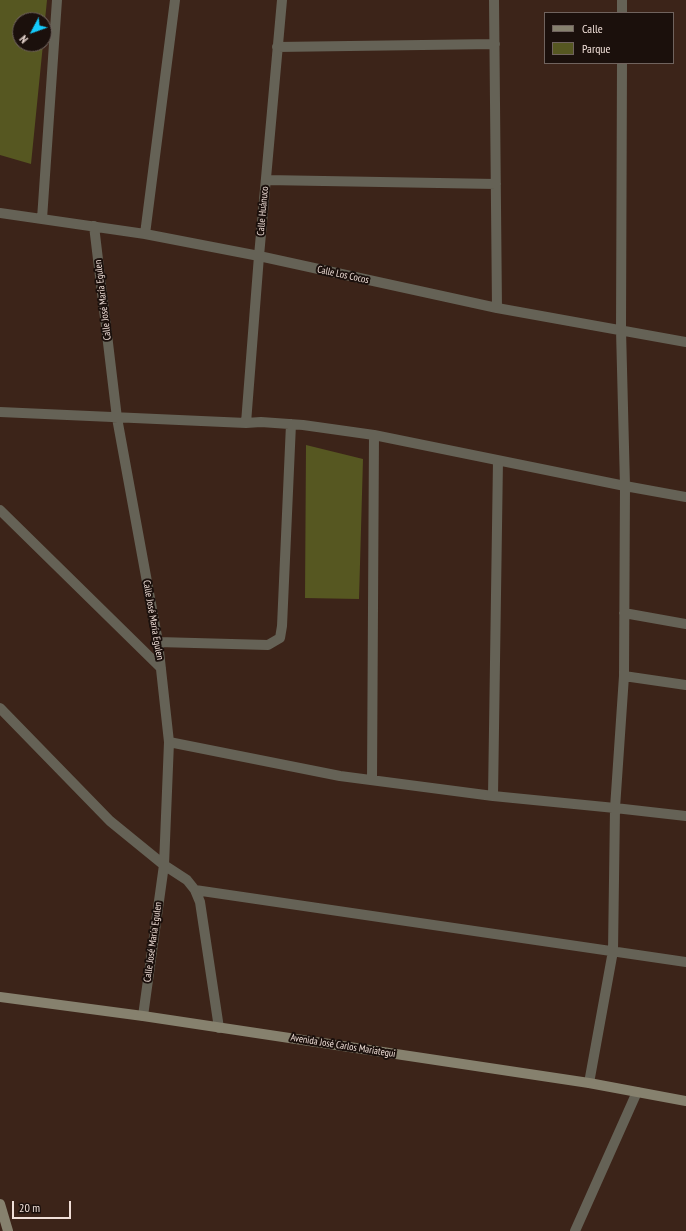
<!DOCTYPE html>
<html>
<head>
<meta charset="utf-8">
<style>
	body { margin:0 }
	#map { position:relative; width:686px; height:1231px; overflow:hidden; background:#3c2419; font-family:"PT Sans Narrow",sans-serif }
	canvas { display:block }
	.legend { position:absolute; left:544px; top:12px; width:130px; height:52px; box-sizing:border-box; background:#1b100c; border:1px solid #70635e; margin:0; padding:5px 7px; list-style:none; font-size:12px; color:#f0dfd8 }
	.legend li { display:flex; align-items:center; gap:8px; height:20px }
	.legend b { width:20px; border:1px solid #70635e }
	.north { position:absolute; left:12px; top:12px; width:40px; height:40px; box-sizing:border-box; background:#1b100c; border:1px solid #70635e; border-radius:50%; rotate:229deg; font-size:11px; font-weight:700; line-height:16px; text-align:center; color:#f0dfd8 }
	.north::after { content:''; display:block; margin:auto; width:14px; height:18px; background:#14cafb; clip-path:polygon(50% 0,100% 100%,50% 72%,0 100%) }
	.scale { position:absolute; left:12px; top:1201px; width:59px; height:18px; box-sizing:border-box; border:2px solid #f0dfd8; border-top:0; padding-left:5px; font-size:12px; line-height:14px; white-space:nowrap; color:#f0dfd8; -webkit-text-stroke:3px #1b100c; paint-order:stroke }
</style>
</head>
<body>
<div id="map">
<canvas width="686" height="1231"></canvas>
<ul class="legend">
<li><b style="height:5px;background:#86816e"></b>Calle</li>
<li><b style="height:11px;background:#565721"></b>Parque</li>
</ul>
<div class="north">N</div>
<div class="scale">20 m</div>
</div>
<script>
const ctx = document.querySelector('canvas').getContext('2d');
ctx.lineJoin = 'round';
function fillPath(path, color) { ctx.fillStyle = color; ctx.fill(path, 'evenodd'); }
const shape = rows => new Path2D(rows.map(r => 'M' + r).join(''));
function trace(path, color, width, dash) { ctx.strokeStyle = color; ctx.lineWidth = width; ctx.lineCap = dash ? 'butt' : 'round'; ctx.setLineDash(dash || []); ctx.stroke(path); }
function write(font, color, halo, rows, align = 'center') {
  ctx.font = font + ' "PT Sans Narrow",sans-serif'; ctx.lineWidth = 4; ctx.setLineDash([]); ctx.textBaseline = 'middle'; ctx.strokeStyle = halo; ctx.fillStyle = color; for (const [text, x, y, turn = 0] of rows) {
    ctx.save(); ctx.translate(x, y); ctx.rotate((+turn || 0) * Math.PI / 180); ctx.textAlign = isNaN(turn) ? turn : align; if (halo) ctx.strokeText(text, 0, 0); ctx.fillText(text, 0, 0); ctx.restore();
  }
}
fillPath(shape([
	[0,0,47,0,44,30,44,20,20,20,20,44,43,44,31,164,0,155],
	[306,445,363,459,359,599,305,598]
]), '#565721');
trace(shape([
	[494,0,497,308],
	[622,13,622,0],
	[277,47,495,44],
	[266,180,496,184],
	[0,213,145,234,259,256,497,308,686,342],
	[42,219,57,0],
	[94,226,117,418,158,642,169,742,164,865,143,1016],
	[145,234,175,0],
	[0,412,246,423,261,422,303,425,374,435,625,486,686,497],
	[246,423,259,256,282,0],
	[0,510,161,668],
	[624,613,686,624],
	[158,642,268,645,280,638,282,626,291,424],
	[624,676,686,685],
	[0,708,110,821,164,865,187,880,195,890,200,902,219,1028],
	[169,742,340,776,493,796,615,808,686,816],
	[372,780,374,435],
	[493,796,498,460],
	[195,890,686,962],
	[589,1083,613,951,615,808,624,676,625,486,621,330,622,63],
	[575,1231,637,1092]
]), '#656256', 10);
trace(shape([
	[0,997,143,1016,589,1083,686,1101],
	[0,1204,8,1231]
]), '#86816e', 10);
write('10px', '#f0dfd8', '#1b100c', [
	["Calle Huánuco",263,211,-85],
	["Calle Los Cocos",343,275,12],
	["Calle José María Egulen",103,300,-97],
	["Calle José María Egulen",153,620,80],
	["Calle José María Egulen",153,942,-82],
	["Avenida José Carlos Mariategui",343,1046,9]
]);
</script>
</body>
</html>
